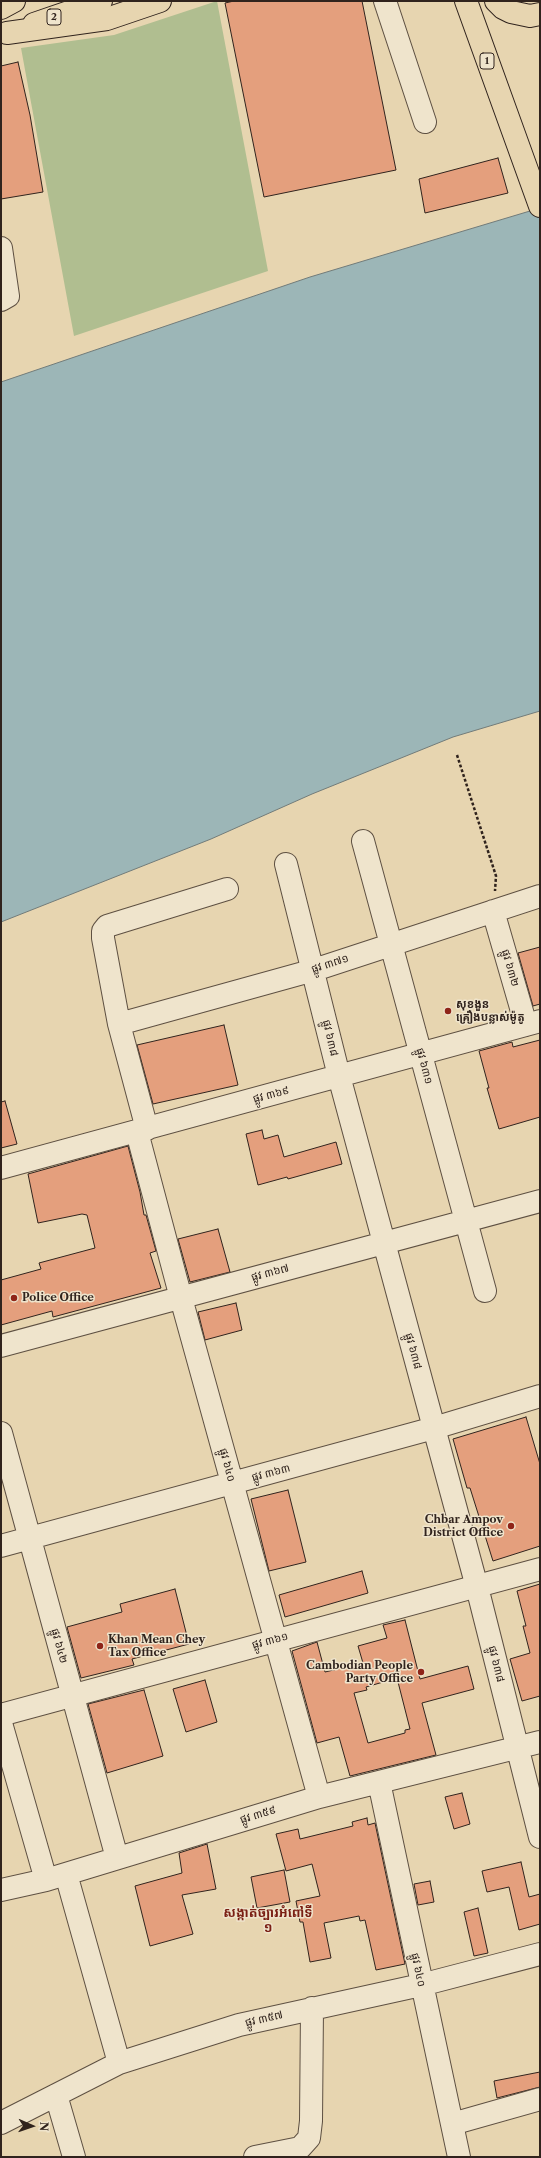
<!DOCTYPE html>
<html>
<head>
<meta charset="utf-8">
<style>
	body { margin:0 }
	#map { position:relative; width:541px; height:2158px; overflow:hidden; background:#e7d5b0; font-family:"Libre Caslon Text",serif }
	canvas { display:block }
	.frame { position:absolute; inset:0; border:2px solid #30231d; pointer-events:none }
	.north { position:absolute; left:12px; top:2106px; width:40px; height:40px; -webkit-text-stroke:3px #efe4cc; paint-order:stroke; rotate:92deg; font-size:11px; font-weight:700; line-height:16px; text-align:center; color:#30231d }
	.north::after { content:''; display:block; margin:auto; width:14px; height:18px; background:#30231d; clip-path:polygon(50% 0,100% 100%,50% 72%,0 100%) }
</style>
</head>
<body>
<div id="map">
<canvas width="541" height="2158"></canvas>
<div class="frame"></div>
<div class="north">N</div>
</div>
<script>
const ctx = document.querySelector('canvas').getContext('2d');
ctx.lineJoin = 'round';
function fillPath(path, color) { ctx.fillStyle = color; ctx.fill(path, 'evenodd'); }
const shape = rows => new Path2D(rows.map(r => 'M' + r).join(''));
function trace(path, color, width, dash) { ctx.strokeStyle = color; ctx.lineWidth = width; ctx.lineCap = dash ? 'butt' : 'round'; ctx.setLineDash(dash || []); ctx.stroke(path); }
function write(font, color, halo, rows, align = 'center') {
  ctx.font = font + ' "Libre Caslon Text","Noto Sans Khmer",serif'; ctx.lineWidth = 3; ctx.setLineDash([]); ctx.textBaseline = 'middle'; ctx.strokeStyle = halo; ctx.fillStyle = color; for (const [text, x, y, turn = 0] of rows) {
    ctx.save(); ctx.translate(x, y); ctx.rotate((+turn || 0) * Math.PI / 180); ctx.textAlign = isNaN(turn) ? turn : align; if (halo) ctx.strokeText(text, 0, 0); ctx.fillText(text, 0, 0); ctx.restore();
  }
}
fillPath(shape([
	[217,1,268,271,74,336,21,48,114,35]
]), '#b0be90');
const water = shape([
	[540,208,540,711,453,737,312,794,211,839,1,922,1,382,310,277,540,208]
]);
fillPath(water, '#9cb6b7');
trace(water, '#717b79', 1);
const building = shape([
	[234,1,362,1,396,170,264,197,225,3,234,1],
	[18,62,30,115,43,192,1,199,1,66,18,62],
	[498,158,508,193,425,213,419,179,498,158],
	[540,947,540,1004,533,1006,518,953,540,947],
	[224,1025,238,1085,153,1104,137,1045,224,1025],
	[540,1040,540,1117,499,1129,487,1088,489,1088,479,1051,512,1042,513,1047,540,1040],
	[5,1101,17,1144,1,1148,1,1102,5,1101],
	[262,1130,264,1139,278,1135,284,1157,336,1142,342,1164,288,1179,287,1177,258,1185,246,1134,262,1130],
	[128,1146,140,1192,144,1215,146,1215,156,1251,150,1253,161,1288,53,1317,52,1311,1,1325,1,1280,41,1269,39,1263,95,1248,87,1215,82,1214,38,1223,28,1174,128,1146],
	[218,1229,230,1272,190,1282,178,1239,218,1229],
	[236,1303,242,1330,205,1340,198,1312,236,1303],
	[526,1417,540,1464,540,1546,493,1561,470,1488,467,1488,453,1439,526,1417],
	[288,1490,306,1562,269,1571,251,1499,288,1490],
	[362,1571,368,1593,285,1617,279,1595,362,1571],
	[540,1584,540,1696,522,1701,510,1659,530,1653,523,1626,526,1626,517,1591,540,1584],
	[175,1589,189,1644,132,1659,134,1665,81,1678,67,1627,122,1612,120,1604,175,1589],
	[405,1620,420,1679,468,1666,474,1689,422,1703,436,1755,350,1776,339,1737,317,1743,292,1651,317,1642,325,1672,363,1663,358,1646,387,1638,383,1625,405,1620],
	[397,1678,410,1729,405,1730,405,1733,368,1743,354,1693,367,1690,366,1687,397,1678],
	[205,1680,217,1722,186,1732,173,1689,205,1680],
	[144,1690,163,1756,107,1773,88,1704,144,1690],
	[462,1793,470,1824,454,1829,445,1797,462,1793],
	[367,1818,368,1825,375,1823,405,1964,376,1970,365,1920,360,1921,359,1916,324,1923,331,1958,310,1962,303,1922,300,1922,296,1901,320,1896,312,1864,286,1871,276,1834,298,1829,300,1839,353,1826,352,1822,367,1818],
	[207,1844,216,1889,182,1895,193,1934,150,1946,135,1886,182,1873,179,1853,207,1844],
	[521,1862,529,1897,540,1894,540,1924,519,1930,509,1887,487,1892,482,1871,521,1862],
	[284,1870,290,1902,257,1908,251,1877,284,1870],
	[430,1881,434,1902,418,1905,414,1884,430,1881],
	[478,1908,488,1953,474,1956,464,1912,478,1908],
	[540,2072,540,2087,497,2098,494,2081,540,2072]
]);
fillPath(building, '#e49f7d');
trace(building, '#30231d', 1);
const minor = shape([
	[385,1,425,122],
	[1,248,8,296,1,300],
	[363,841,485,1291],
	[286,864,339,1076,477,1587,540,1837],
	[493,911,526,1025],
	[119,1024,314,970,540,896],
	[147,1129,119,1024,103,938,103,931,107,926,227,889],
	[137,1132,181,1298,319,1797],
	[1,1168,540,1021],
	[1,1346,540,1201],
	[1,1433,117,1858],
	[1,1546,434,1428,540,1396],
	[1,1715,540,1569],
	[1,1723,46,1880],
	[379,1782,459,2157],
	[66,1874,119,2063],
	[1,1890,46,1880,319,1797,540,1742],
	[56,2095,74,2157],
	[1,2123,119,2063,239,2025,421,1985,540,1954],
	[452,2124,540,2099],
	[255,2157,300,2148,309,2138,311,2121,312,2008]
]);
const major = shape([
	[34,24,101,1]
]);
const highway = shape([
	[466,1,540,206],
	[496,1,503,8,511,12,530,16,540,14],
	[1,8,14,1],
	[7,33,107,19,160,1]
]);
trace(minor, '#5e5042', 24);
trace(major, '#30231d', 24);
trace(highway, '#30231d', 24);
trace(shape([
	[457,755,496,876,495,891]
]), '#30231d', 2.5, [3, 2]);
trace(minor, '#efe4cc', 22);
trace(major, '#e7d5b0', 22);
trace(highway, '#e7d5b0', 22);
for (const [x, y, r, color] of [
	[448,1011,4,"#8f2418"],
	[14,1298,4,"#8f2418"],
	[511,1526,4,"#8f2418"],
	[100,1646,4,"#8f2418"],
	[421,1672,4,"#8f2418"]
]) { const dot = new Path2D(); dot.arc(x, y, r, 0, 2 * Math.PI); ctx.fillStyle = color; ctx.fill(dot); trace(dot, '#efe4cc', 1.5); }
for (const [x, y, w] of [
	[54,17,14],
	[487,61,14]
]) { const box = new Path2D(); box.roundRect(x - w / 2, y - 8, w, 16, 3); ctx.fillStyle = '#efe4cc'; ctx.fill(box); trace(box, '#30231d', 1); }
write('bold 10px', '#30231d', null, [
	["2",54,17],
	["1",487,61]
]);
write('11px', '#30231d', '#efe4cc', [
	["ផ្លូវ ៣៧១",330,964,-18],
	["ផ្លូវ ៦៣២",510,968,74],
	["ផ្លូវ ៦៣៨",330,1038,77],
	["ផ្លូវ ៦៣១",424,1066,75],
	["ផ្លូវ ៣៦៩",271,1095,-15],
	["ផ្លូវ ៣៦៧",270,1273,-15],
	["ផ្លូវ ៦៣៨",413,1351,75],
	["ផ្លូវ ៦៤០",227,1465,75],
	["ផ្លូវ ៣៦៣",271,1473,-15],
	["ផ្លូវ ៣៦១",270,1641,-15],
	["ផ្លូវ ៦៤២",59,1646,75],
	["ផ្លូវ ៦៣៨",496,1664,76],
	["ផ្លូវ ៣៥៩",258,1815,-17],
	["ផ្លូវ ៦៤០",418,1970,78],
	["ផ្លូវ ៣៥៧",264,2019,-13]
]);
write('bold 11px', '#30231d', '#efe4cc', [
	["សុខងួន",456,1005],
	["គ្រឿងបន្លាស់ម៉ូតូ",456,1018],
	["Police Office",22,1298],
	["Chbar Ampov",503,1520,"right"],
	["District Office",503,1533,"right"],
	["Khan Mean Chey",108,1640],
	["Tax Office",108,1653],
	["Cambodian People",413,1666,"right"],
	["Party Office",413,1679,"right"]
], 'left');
write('bold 13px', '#7a1f14', '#efe4cc', [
	["សង្កាត់ច្បារអំពៅទី",268,1913],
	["១",268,1928]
]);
</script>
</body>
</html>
